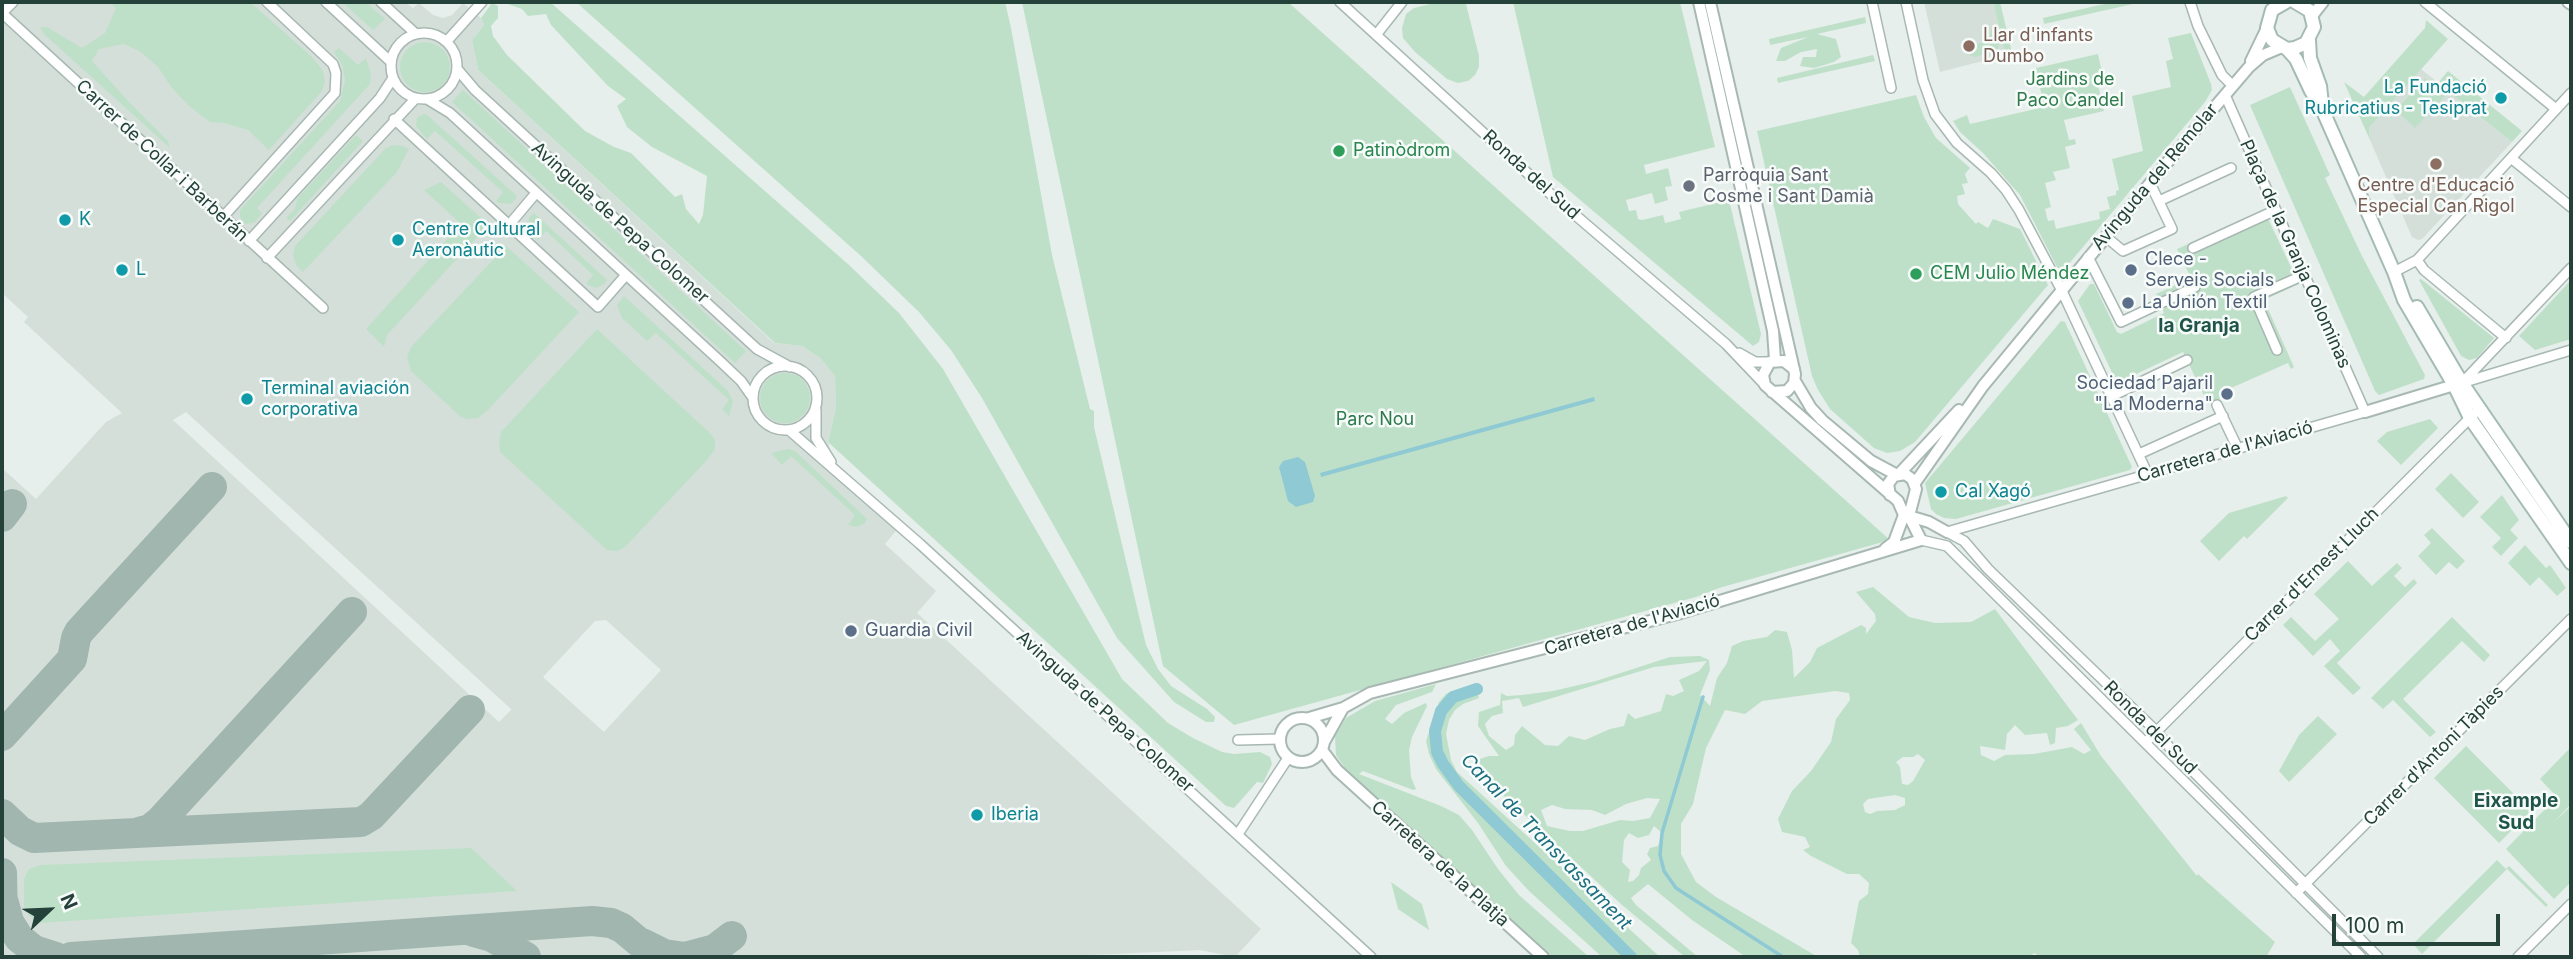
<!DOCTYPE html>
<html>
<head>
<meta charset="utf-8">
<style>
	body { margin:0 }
	#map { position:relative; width:2573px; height:959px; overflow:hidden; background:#e6efeb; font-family:Inter,sans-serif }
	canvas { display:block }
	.frame { position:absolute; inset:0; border:4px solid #24423a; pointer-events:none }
	.north { position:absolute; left:14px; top:875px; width:70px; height:70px; -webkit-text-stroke:5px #f7fbf9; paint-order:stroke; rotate:67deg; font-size:19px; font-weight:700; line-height:28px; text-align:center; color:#24423a }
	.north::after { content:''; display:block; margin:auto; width:24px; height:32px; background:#24423a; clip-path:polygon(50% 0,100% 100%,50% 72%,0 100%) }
	.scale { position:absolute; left:2332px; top:914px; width:168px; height:32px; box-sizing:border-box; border:4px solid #24423a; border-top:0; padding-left:9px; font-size:21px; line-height:24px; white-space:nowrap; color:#24423a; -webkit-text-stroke:5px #f7fbf9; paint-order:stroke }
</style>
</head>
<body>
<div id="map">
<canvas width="2573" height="959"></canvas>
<div class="frame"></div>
<div class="north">N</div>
<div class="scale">100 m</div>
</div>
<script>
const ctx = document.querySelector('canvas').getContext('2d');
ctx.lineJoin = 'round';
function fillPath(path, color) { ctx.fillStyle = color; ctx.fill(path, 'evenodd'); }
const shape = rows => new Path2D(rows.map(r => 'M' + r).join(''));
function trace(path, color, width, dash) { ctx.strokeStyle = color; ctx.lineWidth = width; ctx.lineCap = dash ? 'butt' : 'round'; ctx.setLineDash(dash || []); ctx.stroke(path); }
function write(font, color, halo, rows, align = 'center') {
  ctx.font = font + ' Inter,sans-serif'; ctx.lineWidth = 5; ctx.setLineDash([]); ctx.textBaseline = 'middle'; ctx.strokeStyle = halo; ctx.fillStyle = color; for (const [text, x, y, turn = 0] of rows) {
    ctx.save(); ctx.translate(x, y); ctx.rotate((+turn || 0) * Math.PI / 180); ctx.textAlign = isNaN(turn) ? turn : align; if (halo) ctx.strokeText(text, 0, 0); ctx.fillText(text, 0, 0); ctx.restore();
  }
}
fillPath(shape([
	[2,2,405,2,413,8,419,3,433,15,443,18,452,15,463,3,481,18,484,25,472,40,478,70,774,343,802,346,820,358,835,376,836,408,828,442,835,469,900,526,885,544,936,591,917,613,1261,929,1235,957,1200,950,1048,957,2,957,2,468,36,499,106,422,122,413,24,322,28,317,2,293],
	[186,412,511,709,511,710,499,722,173,420],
	[606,620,661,670,604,732,543,677,595,621],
	[1924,2,1993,2,2006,55,1940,72],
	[2421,69,2512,142,2422,239,2418,240,2412,237,2370,140,2369,128]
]), '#d4dfda');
fillPath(shape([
	[110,2,250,2,313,58,323,71,325,82,322,91,269,150,248,130,224,123,210,122,189,106,172,88,158,67,141,52,124,44,99,49,92,61,129,102,168,141,170,148,44,34,40,27,47,27,82,48,105,33,116,8],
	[342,2,366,2,385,19,373,30],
	[502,2,550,2,849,265,899,313,943,369,1122,679,1168,723,1193,738,1222,752,1234,754,1260,752,1270,757,1272,764,1263,783,1257,782,1234,808,1226,806,828,442,836,408,835,376,820,358,802,346,775,343,478,70,472,40,484,25,481,18,492,3,498,6,498,18,491,26,493,36,507,55,585,131,614,147,631,153,675,197,682,194,686,209,699,224,703,215,707,176,652,147,627,127,617,106,626,99,608,86,551,25,546,14,528,16,522,9],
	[576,2,1005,2,1011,28,1052,255,1090,409,1094,411,1094,427,1146,645,1158,669,1171,686,1207,709,1215,717,1214,722,1206,722,1174,702,1117,638,982,398,951,350,919,312,861,256],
	[1022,2,1288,2,1890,540,1719,588,1696,597,1234,725,1163,666],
	[1438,2,1465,2,1466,4,1479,56,1479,67,1475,75,1468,81,1458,83,1447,79,1415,52,1403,38,1402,28,1406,14,1414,8],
	[1513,2,1680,2,1715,147,1644,165,1646,174,1668,168,1672,186,1665,187,1668,200,1655,204,1652,193,1626,200,1629,211,1636,210,1638,219,1642,220,1663,215,1665,223,1681,219,1679,212,1729,200,1761,334,1759,342,1753,346,1553,177],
	[1993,2,2000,2,2012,53,2006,55,2001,38,1998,49,1988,53,1976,57,1966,54,1971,45,1989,41,1991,29,2001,36],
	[2113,2,2142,2,2044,24,2043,18],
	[1865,17,1866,23,1817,34,1836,39,1841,57,1834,62,1814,68,1800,66,1803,57,1816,57,1817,49,1801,52,1785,61,1776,61,1781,48,1808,37,1770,45,1769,39],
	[2426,20,2448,39,2369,128,2370,140,2344,82,2364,97,2425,28],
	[2191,33,2211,84,2212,90,2205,102,2062,272,2058,269,2020,195,1983,153,1960,132,1953,121,1967,115,1970,124,2044,107,2036,68,2098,54,2102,72,2105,72,2107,77,2097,80,2104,111,2064,120,2069,140,2075,139,2076,144,2065,147,2070,168,2053,172,2056,180,2045,183,2051,207,2045,209,2048,221,2054,220,2056,229,2100,219,2099,212,2110,209,2107,197,2116,195,2116,191,2119,190,2112,159,2143,151,2132,96,2171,87,2166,61,2173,59,2168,38],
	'400 67a25 25 0 1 1 50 0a25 25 0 1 1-50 0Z',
	[339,48,358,65,366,58,371,74,370,84,257,208,262,213,254,223,244,224,240,217,240,210,340,101,345,80,342,64,334,52],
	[1873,55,1875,61,1778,83,1777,78],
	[2448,71,2522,131,2512,142,2438,83],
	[2425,78,2445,96,2415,128,2396,110],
	[2290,87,2330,175,2325,178,2362,256,2425,375,2424,379,2379,395,2375,391,2250,105],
	[463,90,746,351,735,363,452,102],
	[1916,95,1924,117,1936,138,1970,168,1965,174,1968,183,1962,184,1965,194,1957,196,1958,204,1976,224,1978,222,1988,228,1993,219,2020,229,2048,285,1915,442,1900,451,1887,453,1874,448,1830,409,1818,390,1812,376,1757,131],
	[423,114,426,114,517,196,515,200,510,204,498,203,496,201,503,192,435,131,427,139,416,126,417,118],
	[356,135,363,141,290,221,286,218,295,209,297,199],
	[393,145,403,146,409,149,397,172,303,272,296,265,293,254,295,246,385,149],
	[441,182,489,225,491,231,483,232,478,236,387,335,384,347,366,329,461,224,424,190],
	[2264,210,2299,284,2264,300,2294,367,2291,369,2288,363,2222,392,2224,397,2208,404,2183,352,2117,383,2078,301,2090,284,2094,284,2117,332,2121,334,2164,313,2156,294,2191,278,2177,249],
	[534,213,607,280,604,284,596,288,588,285,586,284,593,275,546,231,538,240,533,235,528,226,529,217],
	[506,246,579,312,488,410,478,418,468,419,461,417,411,371,407,357,411,347],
	[2421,279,2494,338,2477,358,2469,360,2461,356,2419,280],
	[2571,280,2571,339,2535,350,2519,336],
	[624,296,728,391,733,401,729,416,722,409,729,400,656,333,647,341,622,318,617,305],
	[2061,321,2065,322,2132,467,2130,470,1956,519,1944,518,1936,514,1931,509,1925,483],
	[597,329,711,434,715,440,715,449,707,460,625,547,617,551,607,550,500,452,499,442,501,432],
	'760 398a25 25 0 1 1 50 0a25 25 0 1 1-50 0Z',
	[2430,419,2438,428,2401,465,2377,441,2387,432],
	[788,449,795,451,867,519,864,524,856,527,848,525,855,515,791,456,782,465,771,453],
	[2451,473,2479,502,2463,518,2435,489],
	[2502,495,2519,520,2510,530,2518,538,2501,556,2492,547,2501,538,2480,517],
	[2286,496,2288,498,2247,539,2244,536,2219,561,2200,541,2229,513],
	[2432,528,2465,561,2457,569,2449,562,2436,575,2418,556,2431,543,2424,535],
	[2525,545,2546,568,2550,565,2566,588,2557,596,2539,577,2530,586,2508,563],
	[2348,561,2372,586,2397,563,2402,568,2394,576,2405,587,2414,579,2417,583,2337,663,2361,688,2353,695,2324,666,2340,651,2330,639,2313,656,2283,625,2291,617,2315,641,2339,619,2314,594],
	[1873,587,1909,617,1935,623,1971,622,1995,609,2078,720,2068,726,2056,728,2055,743,2050,745,2047,733,2025,735,2015,725,2007,734,2005,750,1980,746,1981,755,1994,761,2005,755,2034,754,2072,747,2084,754,2091,750,2074,729,2081,723,2101,756,2197,876,2198,874,2275,942,2266,957,2039,957,2035,953,2027,957,1860,957,1858,950,1851,943,1859,901,1868,894,1869,883,1859,874,1847,874,1811,856,1803,850,1810,847,1805,837,1782,832,1778,819,1792,791,1811,771,1831,742,1836,719,1850,700,1849,693,1835,691,1762,701,1745,714,1725,710,1706,748,1693,804,1681,824,1681,854,1696,882,1716,897,1818,957,1746,957,1692,920,1648,884,1631,898,1636,905,1698,957,1685,957,1622,905,1477,771,1477,760,1489,756,1499,756,1478,726,1479,712,1500,705,1501,693,1507,696,1522,695,1553,691,1596,681,1670,657,1700,656,1709,660,1710,670,1700,695,1710,706,1717,678,1727,663,1732,646,1743,641,1767,637,1775,630,1787,632,1792,650,1794,678,1810,662,1817,648,1861,625,1866,628,1866,634,1876,621,1875,614,1856,592],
	[1707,661,1699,671,1679,680,1684,691,1673,696,1666,694,1661,711,1635,719,1628,713,1624,726,1610,729,1585,740,1569,736,1558,746,1545,745,1522,726,1515,735,1514,745,1506,750,1489,736,1485,724,1492,716,1503,713,1502,701,1519,698,1523,707,1654,667],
	[1918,754,1925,760,1913,781,1908,785,1902,784,1900,767,1896,762,1903,757,1913,757],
	[1895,795,1905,798,1905,805,1895,810,1877,811,1870,814,1865,812,1863,804,1868,799],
	[1647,798,1660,799,1650,818,1633,821,1620,820,1583,831,1570,831,1547,826,1541,810,1552,805,1565,809,1592,810,1605,815,1626,804],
	[1654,826,1662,833,1658,846,1650,848,1647,854,1651,860,1641,868,1639,875,1633,881,1628,882,1630,870,1622,862,1624,840,1629,833,1638,838,1649,835],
	[2452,617,2490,655,2484,662,2462,641,2403,699,2436,732,2430,737,2393,700,2383,709,2371,698],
	[1475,683,1479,698,1463,704,1455,710,1449,720,1446,734,1451,760,1457,772,1660,957,1602,957,1529,891,1506,866,1478,823,1436,769,1429,754,1426,741,1439,702,1446,694],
	[1436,684,1432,692,1396,705,1385,719,1392,724,1404,713,1426,703,1427,706,1412,737,1409,750,1411,777,1416,789,1413,790,1363,771,1359,774,1441,806,1459,815,1472,830,1498,869,1519,895,1589,957,1553,957,1347,771,1336,755,1335,736,1346,718,1375,701],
	[2318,716,2337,734,2289,782,2279,771,2299,735],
	[2466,746,2531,811,2499,843,2434,778],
	[2571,747,2571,804,2554,822,2571,806,2571,882,2554,899,2506,849,2557,797,2540,779],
	[471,848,517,891,40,923,29,915,24,906,24,879,29,869,40,865],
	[2497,860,2506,869,2509,866,2548,905,2546,907,2507,869,2422,954,2413,944],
	[1391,882,1422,904,1429,930,1398,909]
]), '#bfe0c8');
fillPath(shape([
	[1594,397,1595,401,1321,477,1320,473],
	[1298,457,1305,462,1315,496,1313,502,1296,507,1288,501,1279,467,1283,461]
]), '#8ec9d4');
trace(shape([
	[1703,697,1662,833,1660,855,1664,871,1676,888,1783,957]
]), '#8ec9d4', 3.5);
trace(shape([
	[1477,689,1453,697,1441,711,1435,731,1437,752,1443,764,1459,786,1631,957]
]), '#8ec9d4', 12);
trace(shape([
	[2,517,12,504],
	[2,736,72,659,76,638,79,632,212,487],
	[2,814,20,831,34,838,361,822,371,816,470,710],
	[139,832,150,829,160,821,352,612],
	[2,873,3,922],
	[4,903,9,922,19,938,34,950,56,957],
	[474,932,492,937,526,957],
	[642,943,664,954,685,957,715,949,732,936],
	[71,957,592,921,611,923,622,928,657,957]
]), '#a2b6b0', 30);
const minor = shape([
	[326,2,391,62],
	[381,2,416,34],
	[1340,2,1546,190,1726,344,1765,385],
	[1872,2,1891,88],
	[1906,2,1923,80,1935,114,1957,143,1991,173,2006,190,2019,210,2061,289,2148,475],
	[2190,2,2198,26,2222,75,2233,86],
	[2425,2,2556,109],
	[2,13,323,308],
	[2,13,13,2],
	'391 66a33 33 0 1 1 66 0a33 33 0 1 1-66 0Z',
	[1376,35,1402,2],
	[447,41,482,2],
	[458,70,475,90,757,349,790,367],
	[427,99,450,113,721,362,741,381,753,398],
	[394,119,598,307,626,275],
	[2511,158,2571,207],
	[2159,201,2231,168],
	[223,217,335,93,336,73,333,64,267,2],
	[509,225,536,193],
	[2105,236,2123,251,2172,229,2150,183],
	[249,241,380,98,393,78],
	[2193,248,2276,210],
	[2088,257,2121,322,2195,287],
	[267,258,416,98],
	[2417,260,2424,270,2506,338],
	[2394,272,2417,260,2571,93],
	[2277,350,2254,297,2304,275],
	[1739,353,1755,362,1770,362],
	'753 398a32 32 0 1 1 64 0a32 32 0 1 1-64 0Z',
	[2465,382,2571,350],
	[2462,383,2571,268],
	[2112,396,2187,360],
	[2217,405,2238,449],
	[816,410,816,438,831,462],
	[789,430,920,544,1371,957],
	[2139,454,2223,416],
	[1947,532,2365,412,2225,95],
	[1947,532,1964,541,1988,569,2156,731,2170,748,2378,957],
	[1921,540,1947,546,1953,552,2361,957],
	[1238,740,1279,739],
	[2146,742,2474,414],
	[1238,834,1288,758],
	[2296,893,2571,619],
	[2518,957,2571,904]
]);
const tertiary = shape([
	[1699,2,1773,331,1775,360],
	[1710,2,1795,374,1794,383,1787,391,1772,392],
	[2568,2,2571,4],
	[2312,16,2323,2],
	[2251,61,2267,28],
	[1794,369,1784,361,1770,362,1763,375,1765,385,1898,501,1904,515,1894,542,1885,549],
	[1795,381,1811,408,1822,420,1871,461,1897,475],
	[2365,412,2454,385],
	[1899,474,1959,410],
	[1915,483,1983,386,2166,164,2249,67,2263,55,2282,47],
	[1890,495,1888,484,1894,476,1905,474,1912,479,1916,489,1909,516,1921,540],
	[1909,516,1929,522,1947,532],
	'1280 740a22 22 0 1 1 44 0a22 22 0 1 1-44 0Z',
	[1309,718,1343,708,1370,693,1677,614,1921,540],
	[1324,742,1343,708],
	[1322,750,1337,770,1543,957]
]);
const secondary = shape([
	[2286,2,2272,10,2267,28,2272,40,2287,49,2295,48,2306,43,2314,27,2310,11,2295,2],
	[2309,40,2310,58,2320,86,2322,104],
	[2287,49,2296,59,2311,91,2323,111,2394,272,2404,300,2454,385,2470,418,2571,563],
	[2417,307,2462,383,2571,542]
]);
trace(minor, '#a8b8b2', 12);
trace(tertiary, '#a8b8b2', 14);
trace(secondary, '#a4bbb3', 16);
trace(minor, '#fff', 9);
trace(tertiary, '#fff', 10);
trace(secondary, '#fff', 12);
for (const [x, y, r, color] of [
	[1969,46,7,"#8d6e63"],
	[2501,98,7,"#0f9aa8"],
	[1339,151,7,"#2e9e5b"],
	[2436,164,7,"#8d6e63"],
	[1689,186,7,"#6b7280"],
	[65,220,7,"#0f9aa8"],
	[398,240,7,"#0f9aa8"],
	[122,270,7,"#0f9aa8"],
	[2131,270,7,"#5c6f8a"],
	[1916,274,7,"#2e9e5b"],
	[2128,303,7,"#5c6f8a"],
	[2227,394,7,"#5c6f8a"],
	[247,399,7,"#0f9aa8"],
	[1941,492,7,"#0f9aa8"],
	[851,631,7,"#5c6f8a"],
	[977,815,7,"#0f9aa8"]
]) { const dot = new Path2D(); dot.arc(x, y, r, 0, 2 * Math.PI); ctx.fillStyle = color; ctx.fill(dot); trace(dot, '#f7fbf9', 2.5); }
write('18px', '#785e54', '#f7fbf9', [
	["Llar d'infants",1983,36],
	["Dumbo",1983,57],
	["Centre d'Educació",2436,186,"center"],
	["Especial Can Rigol",2436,207,"center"]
], 'left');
write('18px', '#2d7a4b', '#f7fbf9', [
	["Jardins de",2070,80],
	["Paco Candel",2070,101],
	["Parc Nou",1375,420]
]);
write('18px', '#0d838f', '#f7fbf9', [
	["La Fundació",2487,88,"right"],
	["Rubricatius - Tesiprat",2487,109,"right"],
	["K",79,220],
	["Centre Cultural",412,230],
	["Aeronàutic",412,251],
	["L",136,270],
	["Terminal aviación",261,389],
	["corporativa",261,410],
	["Cal Xagó",1955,492],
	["Iberia",991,815]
], 'left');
write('18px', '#27864d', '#f7fbf9', [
	["Patinòdrom",1353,151],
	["CEM Julio Méndez",1930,274]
], 'left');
write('18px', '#24423a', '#f7fbf9', [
	["Carrer de Collar i Barberán",162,161,43],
	["Ronda del Sud",1531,175,42],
	["Avinguda del Remolar",2155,177,-50],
	["Avinguda de Pepa Colomer",620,223,42],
	["Plaça de la Granja Colominas",2295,254,66],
	["Carretera de l'Aviació",2225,452,-16],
	["Carrer d'Ernest Lluch",2312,575,-45],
	["Carretera de l'Aviació",1632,625,-16],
	["Avinguda de Pepa Colomer",1105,712,42],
	["Ronda del Sud",2150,728,45],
	["Carrer d'Antoni Tàpies",2434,756,-45],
	["Carretera de la Platja",1440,864,42]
]);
write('18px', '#5b616d', '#f7fbf9', [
	["Parròquia Sant",1703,176],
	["Cosme i Sant Damià",1703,197]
], 'left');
write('18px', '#4e5e75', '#f7fbf9', [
	["Clece -",2145,260],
	["Serveis Socials",2145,281],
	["La Unión Textil",2142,303],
	["Sociedad Pajaril",2213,384,"right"],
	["\"La Moderna\"",2213,405,"right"],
	["Guardia Civil",865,631]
], 'left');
write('bold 19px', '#1f5548', '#f7fbf9', [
	["la Granja",2199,326],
	["Eixample",2516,801],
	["Sud",2516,823]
]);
write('italic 19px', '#1c6f80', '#f7fbf9', [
	["Canal de Transvassament",1546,842,46]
]);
</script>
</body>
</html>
